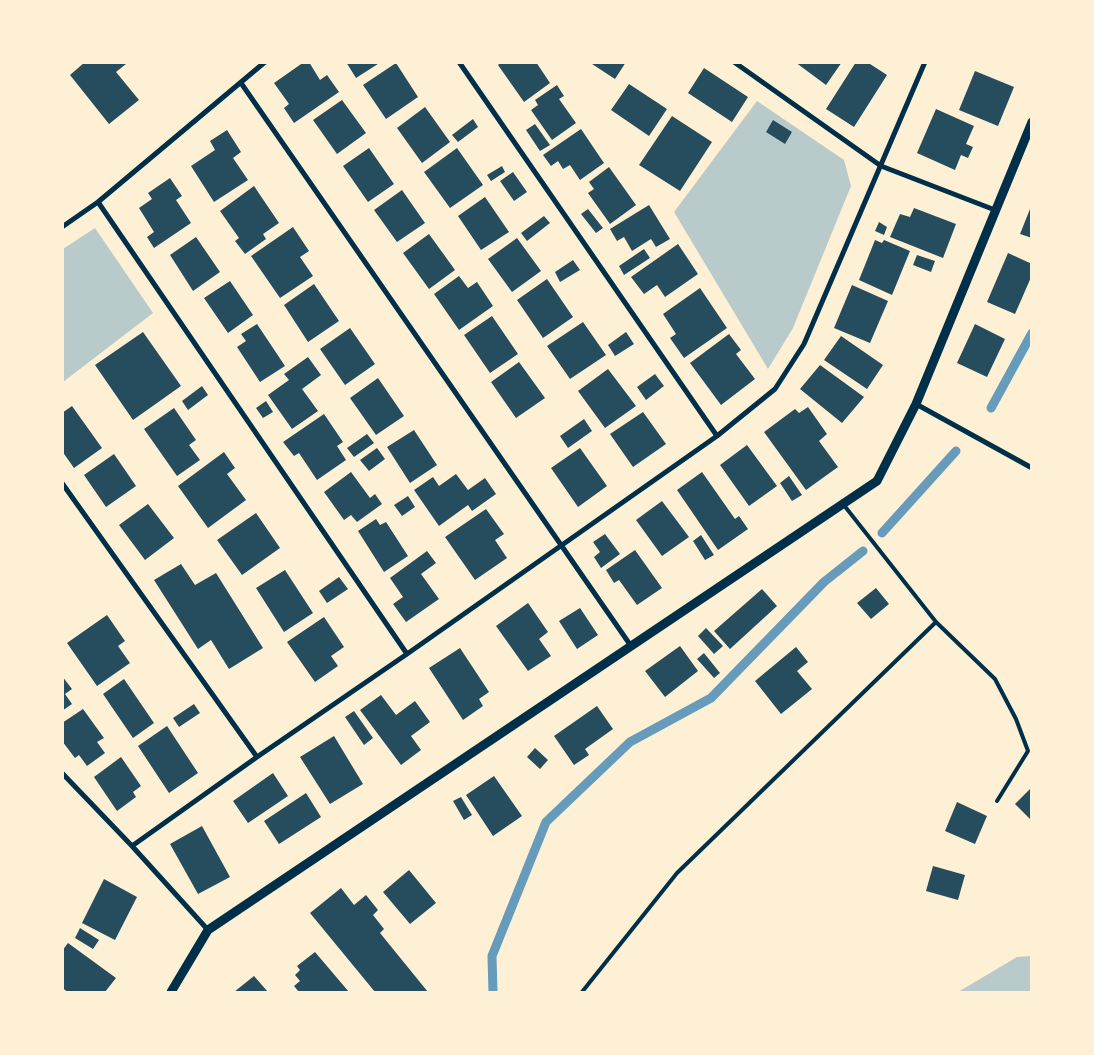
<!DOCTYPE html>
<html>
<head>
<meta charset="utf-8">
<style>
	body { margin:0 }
	#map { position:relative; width:1094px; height:1055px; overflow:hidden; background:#fdf0d5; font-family:"Noto Sans",sans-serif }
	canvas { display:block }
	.frame { position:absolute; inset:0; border:64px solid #fdf0d5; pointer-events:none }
</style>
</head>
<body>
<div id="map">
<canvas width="1094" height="1055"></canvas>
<div class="frame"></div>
</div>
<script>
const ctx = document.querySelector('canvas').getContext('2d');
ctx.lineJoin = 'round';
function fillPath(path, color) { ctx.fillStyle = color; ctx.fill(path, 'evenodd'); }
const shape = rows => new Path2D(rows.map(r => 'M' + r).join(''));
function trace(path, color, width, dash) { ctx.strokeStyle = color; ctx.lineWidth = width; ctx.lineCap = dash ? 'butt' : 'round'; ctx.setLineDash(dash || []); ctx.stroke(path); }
fillPath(shape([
	[757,101,844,160,851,186,793,328,768,369,674,212],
	[95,228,153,313,63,382,63,249],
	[1031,956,1031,992,958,992,1017,957]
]), '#b9caca');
trace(shape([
	[991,408,1032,333],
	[882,533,956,451],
	[493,992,492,956,546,822,630,742,711,698,824,582,863,551]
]), '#669bbc', 9);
fillPath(shape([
	[85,62,125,62,126,64,116,72,139,100,109,124,70,75],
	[304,62,309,62,320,80,327,75,339,92,294,123,284,108,289,104,274,83],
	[346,62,381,62,356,78],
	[501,62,536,62,550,83,524,102,498,65],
	[589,62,626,62,615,79],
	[795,62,842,62,826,85],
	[856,62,867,62,887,75,854,127,826,109],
	[396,63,418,97,386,119,363,85],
	[704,68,748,97,732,122,688,93],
	[975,71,1014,87,998,126,959,110],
	[629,84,667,109,649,136,611,110],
	[557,85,564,96,559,99,576,123,552,140,531,110,538,105,535,100],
	[342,100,366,133,337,154,313,120],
	[425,107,450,142,422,163,397,128],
	[936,109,974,126,966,144,973,147,968,158,961,155,955,170,917,153],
	[672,116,712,142,680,191,639,165],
	[473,119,478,127,458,142,452,135],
	[773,120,792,132,785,144,766,132],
	[535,124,550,145,540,151,526,130],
	[581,129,604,163,580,180,570,165,563,169,558,161,551,166,543,155],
	[227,130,241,152,233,158,248,180,214,202,191,166,215,150,210,141],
	[369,148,394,184,368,202,343,166],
	[457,148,483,185,450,208,424,172],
	[502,166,505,172,491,181,487,175],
	[609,167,636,205,610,224,588,193,594,189,589,182],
	[513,172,527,192,514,201,500,181],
	[170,178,182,196,176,200,191,223,154,248,147,237,154,232,139,208,152,199,148,193],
	[254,186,279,223,263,234,266,239,245,254,235,241,239,238,220,211],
	[402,190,425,223,397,242,374,210],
	[485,197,509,232,481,250,458,216],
	[1032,204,1032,238,1020,234],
	[649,205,670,239,656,247,651,239,632,251,624,237,617,241,610,229],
	[914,208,956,224,943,258,890,237,900,214,910,217],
	[588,209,603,228,596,233,581,214],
	[544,216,550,223,527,241,521,233],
	[879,222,887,227,884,235,875,231],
	[293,227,309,251,300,257,313,276,280,298,251,256],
	[429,234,455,270,429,289,403,253],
	[196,237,220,272,193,291,170,255],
	[517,238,541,271,512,292,488,259],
	[875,240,882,243,884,240,910,251,892,295,859,280],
	[678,244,698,274,665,297,657,285,644,294,631,277],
	[644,249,650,258,624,275,619,266],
	[1008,253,1032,264,1032,275,1015,314,987,302],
	[917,255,935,261,931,272,913,265],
	[573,260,580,270,560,282,555,272],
	[459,276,468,288,477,282,493,306,459,330,434,294],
	[547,279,573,317,543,338,517,300],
	[230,281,253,315,228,333,204,298],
	[314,284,339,321,308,342,284,305],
	[852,285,888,301,870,343,834,328],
	[700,288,727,328,684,358,670,338,676,334,663,314],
	[492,316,518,354,490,373,464,335],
	[583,322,606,355,570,379,547,346],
	[257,324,285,366,260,382,237,347,246,341,241,334],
	[975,324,1005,339,987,377,957,363],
	[350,328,375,364,345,385,320,349],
	[143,332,181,386,133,420,95,365],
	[626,332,634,344,615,356,608,345],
	[729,334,741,350,736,354,755,379,721,405,690,363],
	[841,336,883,365,867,389,824,360],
	[308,357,321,375,302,389,318,411,292,429,268,395,289,380,284,374],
	[519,362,545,398,516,418,491,382],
	[820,365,864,397,842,423,800,389],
	[608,369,636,406,605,428,578,391],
	[655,374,664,386,646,400,637,387],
	[378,378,404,416,376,435,350,398],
	[202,386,208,395,188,410,182,401],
	[266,401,273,412,263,418,256,408],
	[72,406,102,448,74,468,62,451,62,413],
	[808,407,827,434,819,441,838,467,806,490,764,432,795,409,799,413],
	[174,408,196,440,189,445,200,460,177,476,144,429],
	[643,412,666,444,633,467,610,434],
	[324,414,343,442,337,446,346,460,317,480,299,453,294,456,283,442],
	[584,419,592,431,568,448,560,436],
	[414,430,437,465,410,483,387,447],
	[367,434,374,443,354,457,347,448],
	[747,445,777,486,749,506,720,465],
	[377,448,385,459,369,471,360,460],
	[580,448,607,486,578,507,551,468],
	[224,452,235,468,227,474,246,500,208,528,178,486],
	[114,454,136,486,106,507,84,475],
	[351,472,370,498,375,494,382,504,357,522,351,515,344,520,324,492],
	[702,472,735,519,739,516,748,529,718,550,677,490],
	[456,474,468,490,485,478,496,494,472,511,468,505,439,526,414,490,433,477,439,486],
	[789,476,802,495,792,501,780,483],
	[408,496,415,507,402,516,394,505],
	[662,501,689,537,662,556,636,520],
	[148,504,174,538,145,560,119,525],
	[486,509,504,534,495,540,507,558,475,580,445,537],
	[256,513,280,548,242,575,217,540],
	[376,519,380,525,386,522,408,556,384,572,358,531],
	[605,534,620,554,601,568,594,557,600,552,593,542],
	[701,535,714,555,705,560,693,541],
	[635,550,662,588,637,605,619,580,614,583,606,570],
	[427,551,436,563,421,574,439,599,406,622,393,604,403,597,390,578],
	[181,564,195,585,216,573,263,648,229,669,211,640,198,649,154,580],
	[285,570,313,613,284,632,256,588],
	[339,577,348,589,327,603,319,591],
	[876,588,889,604,871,619,857,603],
	[762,589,777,606,730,649,714,631],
	[528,603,548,632,539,639,551,656,528,671,496,626],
	[580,608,598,635,577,649,559,621],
	[107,615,125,641,118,646,130,663,97,686,67,643],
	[324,617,344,647,331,656,338,666,315,682,287,642],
	[706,628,723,646,714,654,698,636],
	[680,646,698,671,665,697,645,671],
	[796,647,808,662,797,671,812,689,781,714,755,681],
	[460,648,489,692,479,699,483,706,463,720,429,668],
	[704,653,720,673,714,678,697,659],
	[62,676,72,689,65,694,72,704,62,711],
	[124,679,154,723,133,738,103,694],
	[381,695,396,715,415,701,430,722,411,736,421,750,401,765,360,710],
	[194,704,200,713,179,727,173,718],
	[597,706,613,729,585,749,589,755,574,765,554,736],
	[83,709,104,738,97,742,105,753,87,766,79,755,75,758,62,741,62,723],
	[354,711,373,738,364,745,345,717],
	[167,726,198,773,169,793,138,746],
	[334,736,363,784,330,804,300,757],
	[535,748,548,760,540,769,527,757],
	[121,757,141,786,133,792,136,797,117,811,94,777],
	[273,773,288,796,248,823,233,801],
	[494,776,522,816,493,836,466,795],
	[1032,787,1032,821,1015,804],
	[306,793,321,817,279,844,264,821],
	[461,797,472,815,464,820,453,801],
	[957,802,987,816,975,844,945,831],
	[202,826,230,877,198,894,170,844],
	[933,866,965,875,958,900,926,891],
	[409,870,436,903,410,924,383,892],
	[104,879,137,897,115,940,82,923],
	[341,888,354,905,366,895,378,910,373,915,384,929,380,933,428,992,375,992,310,913],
	[80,928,99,940,93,949,75,938],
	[68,943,116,978,105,992,68,992,62,988,62,951],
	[315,952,349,992,299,992,294,986,300,981,295,975,300,970,297,966],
	[254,976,268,992,234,992]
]), '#264d5e');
trace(shape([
	[843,504,936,622,995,679,1016,719,1028,751,997,801],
	[582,992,677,873,936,622]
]), '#003049', 4);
trace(shape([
	[459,62,717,436],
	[734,62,881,166,995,210],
	[241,83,631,646],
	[98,202,407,654],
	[62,227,98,202,265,62],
	[916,404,1032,468],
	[62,483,257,757],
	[62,773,132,846,208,930],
	[132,846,257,757,407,654,717,436,775,389,804,344,925,62]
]), '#003049', 5);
trace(shape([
	[171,992,208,930,877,481,916,404,1032,122]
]), '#003049', 9);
</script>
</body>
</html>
